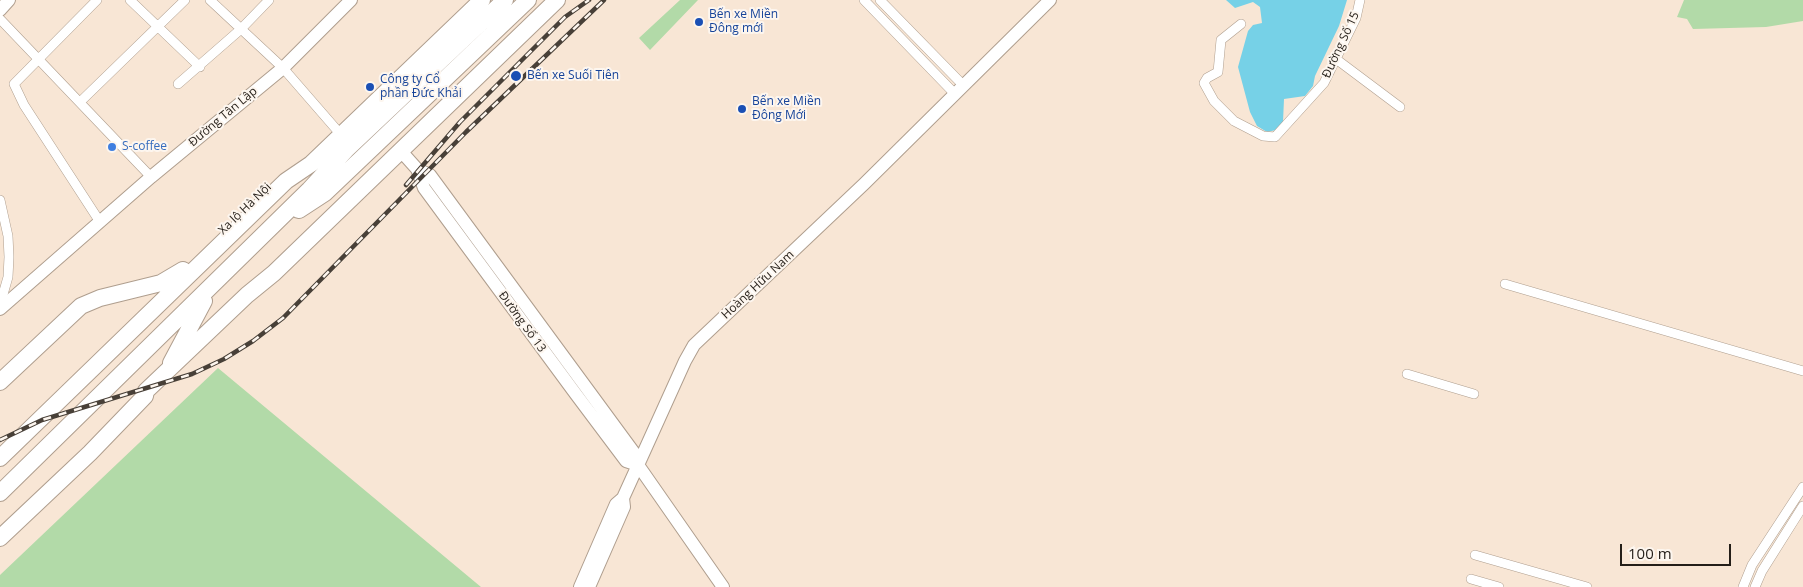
<!DOCTYPE html>
<html>
<head>
<meta charset="utf-8">
<style>
	body { margin:0 }
	#map { position:relative; width:1803px; height:587px; overflow:hidden; background:#f8e6d5; font-family:"Open Sans",sans-serif }
	canvas { display:block }
	.scale { position:absolute; left:1620px; top:544px; width:111px; height:22px; box-sizing:border-box; border:2px solid #241e18; border-top:0; padding-left:6px; font-size:15px; line-height:18px; white-space:nowrap; color:#241e18; -webkit-text-stroke:4px #fdf6ef; paint-order:stroke }
</style>
</head>
<body>
<div id="map">
<canvas width="1803" height="587"></canvas>
<div class="scale">100 m</div>
</div>
<script>
const ctx = document.querySelector('canvas').getContext('2d');
ctx.lineJoin = 'round';
function fillPath(path, color) { ctx.fillStyle = color; ctx.fill(path, 'evenodd'); }
const shape = rows => new Path2D(rows.map(r => 'M' + r).join(''));
function trace(path, color, width, dash) { ctx.strokeStyle = color; ctx.lineWidth = width; ctx.lineCap = dash ? 'butt' : 'round'; ctx.setLineDash(dash || []); ctx.stroke(path); }
function write(font, color, halo, rows, align = 'center') {
  ctx.font = font + ' "Open Sans",sans-serif'; ctx.lineWidth = 4; ctx.setLineDash([]); ctx.textBaseline = 'middle'; ctx.strokeStyle = halo; ctx.fillStyle = color; for (const [text, x, y, turn = 0] of rows) {
    ctx.save(); ctx.translate(x, y); ctx.rotate((+turn || 0) * Math.PI / 180); ctx.textAlign = isNaN(turn) ? turn : align; if (halo) ctx.strokeText(text, 0, 0); ctx.fillText(text, 0, 0); ctx.restore();
  }
}
fillPath(shape([
	[680,0,698,0,650,50,639,38],
	[1684,0,1803,0,1803,21,1766,27,1693,29,1687,19,1677,17],
	[218,368,481,587,0,587,0,575]
]), '#b2daa8');
fillPath(shape([
	[1226,0,1347,0,1339,26,1315,76,1313,86,1305,96,1284,99,1283,122,1276,130,1267,132,1257,126,1250,112,1238,67,1248,31,1253,25,1262,23,1260,7,1253,2,1235,8]
]), '#76d1e7');
const street = shape([
	[97,0,14,84,24,105,100,222],
	[130,0,200,67],
	[210,0,283,68,336,129],
	[864,0,954,93],
	[880,0,962,84],
	[0,19,151,177],
	[1241,24,1221,40,1218,72,1207,78,1204,83,1214,101,1234,121,1263,136,1275,137,1324,83,1356,18,1360,0],
	[1336,59,1400,107],
	[178,84,241,29,269,0],
	[80,102,185,0],
	[0,200,8,236,9,257,8,277,0,305],
	[1505,284,1803,371],
	[1407,374,1474,394],
	[1475,555,1587,587],
	[1471,579,1499,587],
	[1743,587,1752,565,1803,487],
	[1755,587,1762,571,1803,506]
]);
const secondary = shape([
	[0,10,9,0],
	[400,150,417,169,430,175,635,454,638,465,723,587],
	[417,169,424,188,575,393,626,461,638,465],
	[0,309,151,177,283,68,351,0],
	[580,587,616,504,623,498],
	[589,587,624,507,623,498,638,465,685,361,694,345,864,184,1050,0]
]);
const highway = shape([
	[299,210,325,193,528,0],
	[171,363,204,301],
	[0,382,81,306,100,298,161,283,183,270],
	[0,458,286,181,311,164,482,0],
	[0,493,309,190,346,150,505,0],
	[0,538,90,453,145,396,146,391,247,295,274,273,557,0]
]);
trace(street, '#af9e8e', 10);
trace(secondary, '#af9e8e', 14);
trace(highway, '#af9e8e', 18);
trace(street, '#fff', 9);
trace(secondary, '#fff', 12);
trace(highway, '#fff', 16);
const rail = shape([
	[406,185,460,122,565,17,589,0],
	[0,440,42,420,192,374,224,359,253,341,283,318,466,132,604,0]
]);
trace(rail, '#484038', 4.5);
trace(rail, '#fdf6ef', 2.5, [8]);
for (const [x, y, r, color] of [
	[699,22,5,"#1a4fb4"],
	[516,76,6,"#1a4fb4"],
	[370,87,5,"#1a4fb4"],
	[742,109,5,"#1a4fb4"],
	[112,147,5,"#3f7fe0"]
]) { const dot = new Path2D(); dot.arc(x, y, r, 0, 2 * Math.PI); ctx.fillStyle = color; ctx.fill(dot); trace(dot, '#fdf6ef', 2); }
write('12px', '#164399', '#fdf6ef', [
	["Bến xe Miền",709,15],
	["Đông mới",709,29],
	["Bến xe Suối Tiên",527,76],
	["Công ty Cổ",380,80],
	["phần Đức Khải",380,94],
	["Bến xe Miền",752,102],
	["Đông Mới",752,116]
], 'left');
write('12px', '#241e18', '#fdf6ef', [
	["Đường Số 15",1341,45,-65],
	["Đường Tân Lập",223,117,-40],
	["Xa lộ Hà Nội",245,209,-44],
	["Hoàng Hữu Nam",758,285,-43],
	["Đường Số 13",522,322,54]
]);
write('12px', '#366cbe', '#fdf6ef', [
	["S-coffee",122,147]
], 'left');
</script>
</body>
</html>
